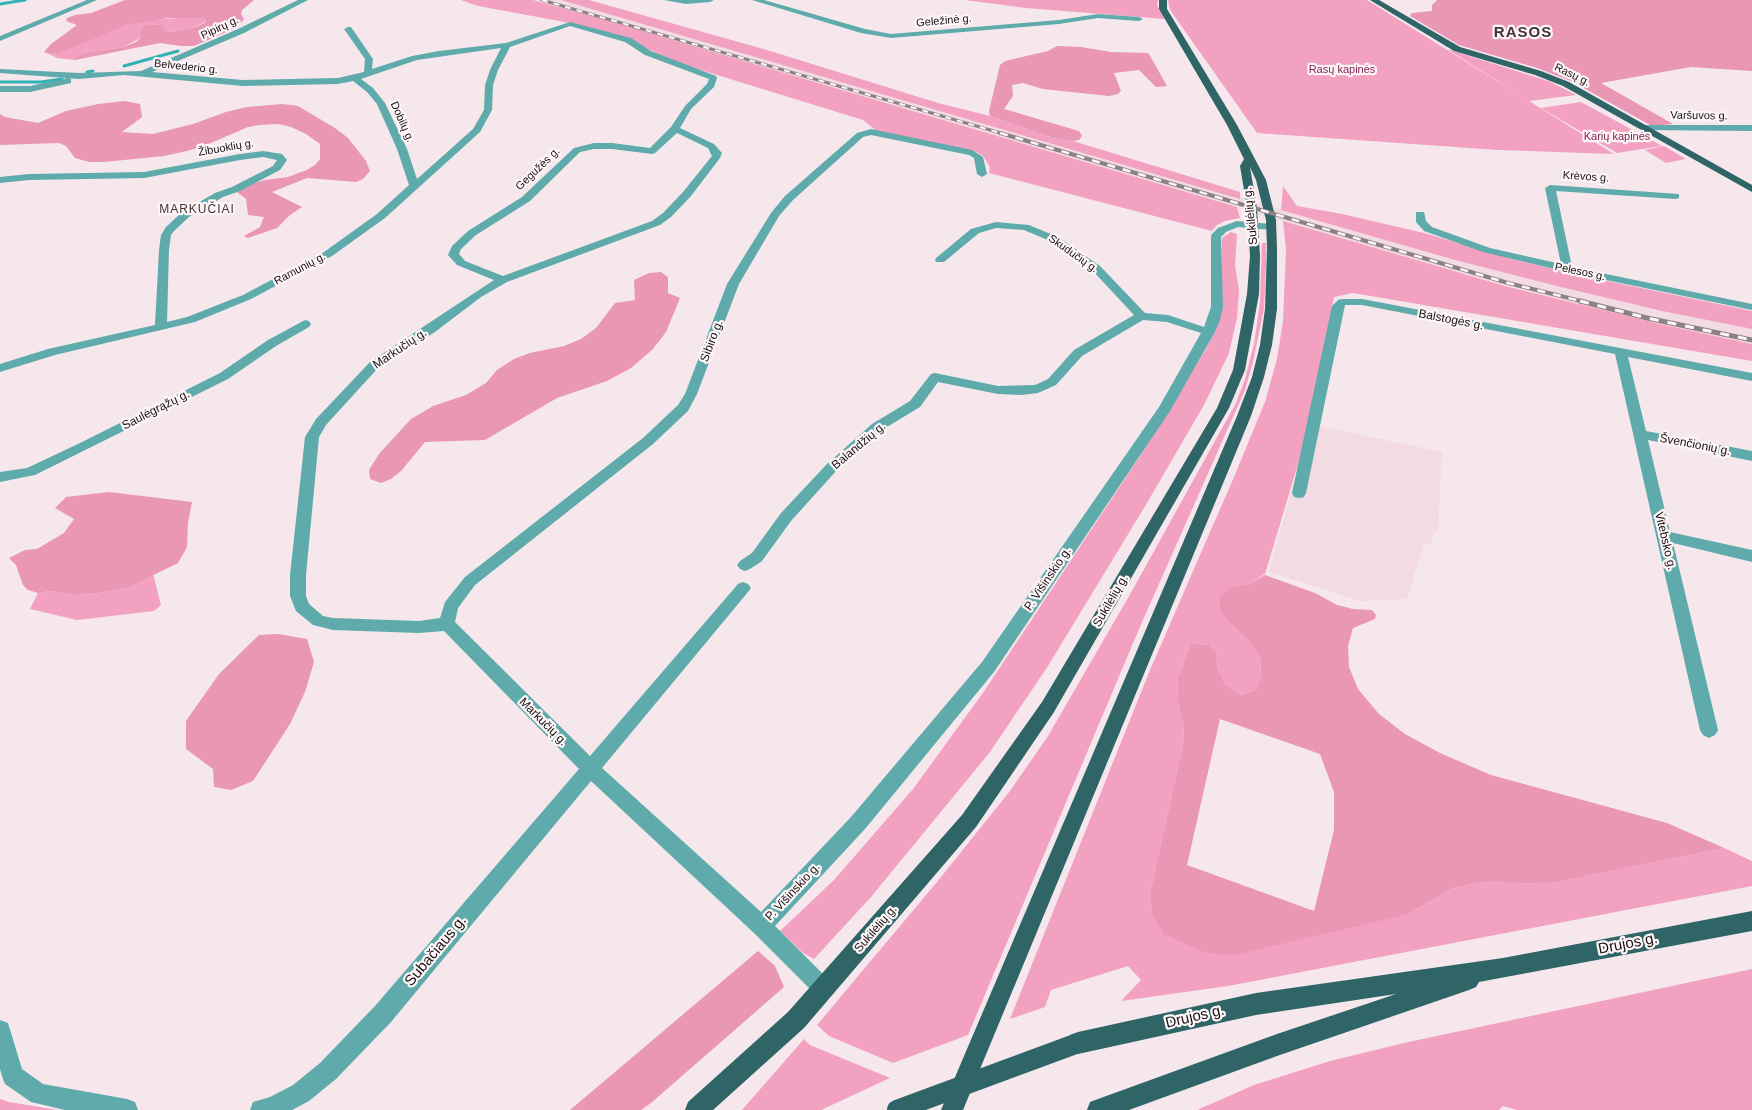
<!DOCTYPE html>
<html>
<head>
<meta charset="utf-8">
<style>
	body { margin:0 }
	canvas { display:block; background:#f5e7eb }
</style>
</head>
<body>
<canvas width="1752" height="1110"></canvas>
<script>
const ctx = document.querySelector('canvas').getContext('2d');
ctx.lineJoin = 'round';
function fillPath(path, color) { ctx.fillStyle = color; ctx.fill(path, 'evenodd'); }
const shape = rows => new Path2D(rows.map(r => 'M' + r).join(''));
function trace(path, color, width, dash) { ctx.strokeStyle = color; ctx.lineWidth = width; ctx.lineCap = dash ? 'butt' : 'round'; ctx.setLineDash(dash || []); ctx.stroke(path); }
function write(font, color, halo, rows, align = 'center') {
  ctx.font = font + ' Arial,sans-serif'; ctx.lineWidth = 4.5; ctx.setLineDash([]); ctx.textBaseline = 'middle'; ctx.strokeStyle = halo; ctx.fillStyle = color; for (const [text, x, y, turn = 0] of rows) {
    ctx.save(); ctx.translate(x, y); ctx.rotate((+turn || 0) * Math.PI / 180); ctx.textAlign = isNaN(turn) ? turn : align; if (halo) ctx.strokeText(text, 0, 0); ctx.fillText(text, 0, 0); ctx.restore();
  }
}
fillPath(shape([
	[533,0,561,0,618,16,1455,260,1662,311,1752,329,1752,344,1584,306,1420,262],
	[1310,424,1442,452,1438,532,1433,531,1431,545,1424,543,1407,599,1360,601,1269,572]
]), '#f2dbe2');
fillPath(shape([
	[461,0,533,0,602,19,1237,207,1240,218,1225,221,1217,225,1212,231,989,173,990,167,983,156,976,152,879,133,863,120,675,62,628,39,565,22,478,6],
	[561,0,589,0,767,50,938,103,990,116,1053,138,1073,141,1240,192,1240,199],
	[965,0,1158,0,1157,5,1165,19,1026,8],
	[1168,0,1367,0,1614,154,1498,150,1257,133,1170,10],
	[194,17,204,18,206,21,195,27,173,32,165,31,163,25,124,47,85,53,75,57,75,60,57,58,49,54,54,54,127,25,149,20],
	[1447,49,1551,82,1576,95,1529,101],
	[1581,102,1662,146,1617,153,1541,108],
	[1664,146,1686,159,1666,163,1645,150],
	[1283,186,1297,206,1342,214,1424,233,1512,259,1574,274,1752,311,1752,329,1662,311,1561,287,1455,260,1281,210],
	[1283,221,1505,286,1656,323,1752,344,1752,361,1353,293,1334,297,1310,424,1265,574,1250,584,1230,589,1229,622,1248,640,1260,657,1261,675,1256,690,1241,695,1224,683,1218,668,1216,653,1209,645,1191,643,1178,678,1177,700,1183,722,1184,740,1150,893,1152,914,1408,914,1453,888,1482,882,1548,884,1724,848,1752,861,1752,886,1228,986,1121,1001,1141,980,1128,966,1051,990,1045,1007,1010,1019,1150,670,1234,477,1265,402,1277,359,1283,321,1286,249],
	[1231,232,1237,234,1235,265,1239,290,1237,318,1229,353,1204,405,1144,508,1048,666,990,752,871,897,814,959,803,953,780,931,834,880,913,789,985,690,1142,453,1206,349,1216,329,1221,307,1222,238],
	[1262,243,1266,243,1266,265,1264,309,1253,362,1245,390,1139,629,968,1035,893,1063,829,1036,817,1025,937,882,1010,791,1048,736,1132,591,1236,403,1245,379,1254,344,1260,302],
	[153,574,161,605,154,611,77,620,30,609,38,593,50,591,73,595,99,593,127,588],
	[1752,969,1752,1110,1517,1110,1503,1106,1499,1110,1197,1110,1254,1085,1330,1061,1404,1043],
	[804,1039,810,1045,890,1078,821,1110,742,1110],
	[0,1099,9,1102,58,1110,0,1110]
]), '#f3a1c0');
fillPath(shape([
	[125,0,254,0,242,10,241,14,244,19,238,27,194,46,181,46,160,43,75,60,75,57,85,53,124,47,136,42,141,37,141,28,148,25,163,25,165,31,173,32,196,27,204,23,206,21,204,18,168,18,127,25,59,53,49,54,44,52,51,44,77,25,66,21,67,18,75,15,91,13],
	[1437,0,1752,0,1752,71,1691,67,1601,83,1673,124,1652,126,1571,81,1537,68,1459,45,1410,16,1412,13,1432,11,1432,5],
	[1057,46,1081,47,1111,52,1147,53,1149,54,1167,86,1156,87,1139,70,1114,73,1121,91,1118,94,1109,96,1043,89,1023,83,1012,85,1013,96,1004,109,1079,131,1082,136,1079,140,1073,141,1053,138,990,116,989,111,1000,65,1005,61,1048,51],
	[125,101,140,104,142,117,122,132,153,134,193,124,226,112,247,107,282,104,298,106,335,128,348,138,366,161,370,171,363,179,356,182,307,178,272,192,302,207,290,215,277,228,248,238,244,236,260,227,264,217,248,215,246,199,237,192,244,186,265,180,288,177,307,170,315,165,320,159,320,144,306,134,291,127,279,124,259,125,248,127,204,146,187,151,164,156,104,162,89,162,75,158,66,146,59,143,0,145,0,114,5,117,38,123,66,111,98,104],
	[661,272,668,277,668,293,680,298,666,332,653,349,631,368,607,381,557,398,485,440,425,442,401,471,391,479,381,483,370,479,369,470,379,454,411,419,433,406,466,395,486,383,497,370,514,359,530,353,564,346,581,339,596,328,615,303,635,300,634,280,649,273],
	[109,492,192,502,188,523,187,547,178,563,127,588,99,593,73,595,50,591,38,593,28,590,23,585,16,565,9,558,25,550,37,549,64,533,74,519,55,508,66,497],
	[1265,575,1315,593,1337,605,1353,609,1372,610,1376,615,1375,619,1353,628,1348,646,1349,667,1358,689,1379,714,1405,734,1440,753,1491,775,1667,823,1724,848,1548,884,1482,882,1453,888,1408,914,1235,955,1206,953,1164,934,1152,914,1150,893,1184,740,1183,722,1177,700,1178,678,1191,643,1209,645,1216,653,1218,668,1224,683,1241,695,1256,690,1261,675,1260,657,1248,640,1229,622,1220,609,1220,597,1230,588,1250,584],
	[1220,719,1320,754,1334,792,1334,830,1314,911,1187,865],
	[278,634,307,639,314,662,305,692,290,724,253,781,231,790,214,787,213,769,186,749,186,721,219,674,259,635],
	[758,951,775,966,784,987,651,1103,641,1110,570,1110]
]), '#ea96b5');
trace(shape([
	[0,4,25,0],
	[124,66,178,51],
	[87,72,93,71],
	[0,82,41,82,62,79]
]), '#31b3b5', 3);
fillPath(shape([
	[87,0,97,0,0,41,0,36,87,0],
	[298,0,308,0,244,33,152,72,243,80,338,78,364,72,365,59,344,29,348,27,351,27,373,59,372,69,412,56,439,51,506,43,570,22,631,38,651,51,716,76,717,78,714,87,691,109,680,128,714,144,722,153,720,158,691,196,671,217,660,225,507,282,481,297,435,332,378,368,326,425,319,437,306,575,306,596,309,604,323,616,333,618,419,621,440,618,445,602,465,577,643,438,678,405,685,394,727,284,771,213,785,196,857,133,871,129,972,150,983,157,987,174,982,177,977,174,974,158,969,155,871,135,863,137,793,200,779,216,739,284,697,394,688,411,653,444,475,585,458,608,455,622,590,756,738,584,743,582,748,584,751,588,748,592,602,768,761,912,851,817,982,662,1159,407,1201,333,1167,322,1143,320,1082,356,1056,385,1038,393,1022,395,998,394,938,382,920,407,882,430,837,470,791,521,762,561,750,569,745,571,740,569,737,565,740,561,752,553,781,513,827,464,872,424,910,401,931,374,935,373,998,386,1035,385,1048,379,1074,350,1134,315,1092,270,1050,241,1024,230,996,228,979,233,944,262,936,262,935,260,936,258,971,229,996,222,1029,225,1058,237,1100,266,1145,313,1168,315,1204,327,1211,307,1211,236,1212,234,1218,228,1237,221,1271,224,1276,227,1271,230,1238,227,1226,232,1221,237,1223,307,1220,320,1215,332,1170,411,994,672,865,829,775,926,831,982,835,989,831,996,824,1000,817,996,754,933,591,781,391,1022,336,1079,309,1101,292,1110,250,1110,253,1102,270,1097,293,1085,320,1063,375,1006,579,769,444,631,419,633,333,630,313,625,296,611,290,596,290,575,305,437,316,419,370,362,494,280,457,265,448,255,452,246,468,231,522,197,574,148,594,143,612,143,650,148,671,127,685,106,707,84,709,79,645,55,625,42,570,26,510,47,498,70,493,85,492,110,480,132,385,218,332,256,251,299,195,322,55,355,0,372,0,364,48,349,155,325,159,250,161,235,166,227,181,213,215,193,232,187,273,166,277,160,263,157,240,160,144,178,29,180,0,183,0,177,29,174,144,172,240,154,263,151,282,154,287,160,280,170,240,191,223,197,189,217,174,231,171,235,169,250,167,322,187,317,243,295,324,252,377,214,409,185,397,149,377,104,367,92,353,81,338,84,243,86,124,75,79,79,0,73,0,69,79,73,141,71,238,29,298,0],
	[501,48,490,70,485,85,484,110,473,129,417,179,407,149,385,103,373,88,361,79,417,60,501,48],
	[677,133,708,148,712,156,683,192,663,213,652,221,503,276,465,261,459,254,461,249,476,235,530,201,580,152,594,149,612,149,652,154,655,153,677,133],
	[664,0,714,0,710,2,686,4,664,0],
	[752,0,764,0,865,29,891,34,1059,20,1098,14,1139,17,1143,19,1139,21,1098,18,1059,24,891,38,861,33,752,0],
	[68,78,71,79,71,83,30,92,0,92,0,86,30,86,68,78],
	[1645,125,1752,125,1752,131,1642,130,1642,126,1645,125],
	[1550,185,1679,194,1679,198,1675,199,1556,191,1572,267,1752,304,1752,310,1567,272,1483,252,1424,231,1416,222,1416,212,1424,212,1426,221,1432,227,1490,248,1561,264,1545,188,1550,185],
	[1342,299,1362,299,1752,373,1752,381,1628,357,1646,431,1752,451,1752,461,1648,440,1670,532,1752,550,1752,562,1673,543,1718,730,1715,735,1709,738,1703,735,1700,730,1615,354,1362,305,1345,305,1306,493,1304,497,1299,498,1294,497,1292,493,1332,306,1338,300,1342,299],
	[305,320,309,321,311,324,309,327,276,346,228,379,35,475,0,482,0,472,27,468,80,443,220,373,268,340,305,320],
	[0,1020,8,1023,22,1069,43,1084,127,1099,135,1102,138,1110,65,1110,31,1102,5,1084,2,1076,0,1069,0,1020]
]), '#5fabac');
fillPath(shape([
	[1159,0,1167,0,1167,9,1237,125,1266,180,1276,220,1277,248,1277,309,1272,345,1264,377,1251,416,963,1110,941,1110,1237,416,1252,377,1260,345,1265,309,1267,248,1266,220,1256,180,1250,167,1257,208,1260,256,1259,294,1245,370,1229,408,1054,712,976,827,804,1028,713,1110,685,1110,688,1102,788,1012,962,815,1042,702,1217,408,1233,370,1247,294,1250,256,1247,208,1240,166,1244,159,1227,125,1159,9,1159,0],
	[1370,0,1379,0,1460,47,1541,71,1569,82,1752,185,1752,192,1563,86,1535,75,1454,51,1370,0],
	[1752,911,1752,931,1479,982,1476,987,1469,990,1277,1056,1129,1110,1087,1110,1090,1102,1098,1099,1277,1034,1396,994,1256,1015,1078,1054,1070,1051,1067,1043,1070,1035,1078,1032,1256,993,1503,958,1752,911]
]), '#2f6566');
const railFar2 = shape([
	[542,0,1004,134]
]);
const railFar1 = shape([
	[1000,133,1508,283,1585,302]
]);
const rail = shape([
	[1580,301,1647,318,1752,340]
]);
trace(railFar2, '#8c8285', 3);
trace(railFar1, '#8c8285', 4);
trace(rail, '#8c8285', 5);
trace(railFar2, '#fff6f8', 2, [6]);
trace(railFar1, '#fff6f8', 2.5, [8]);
trace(rail, '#fff6f8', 3, [9]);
trace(shape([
	[897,1110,1078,1043]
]), '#2f6566', 20);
write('11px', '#171214', '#fff6f8', [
	["Geležinė g.",944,21,-5],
	["Pipirų g.",220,28,-25],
	["Belvederio g.",186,67,6],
	["Rasų g.",1572,75,26],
	["Varšuvos g.",1699,116,1],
	["Dobilų g.",402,122,66],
	["Žibuoklių g.",226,148,-10],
	["Gegužės g.",538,169,-44],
	["Krėvos g.",1586,177,4],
	["Skudučių g.",1073,254,35],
	["Ramunių g.",300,269,-28],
	["Pelesos g.",1580,272,12]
]);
write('11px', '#7e1d4c', '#fff6f8', [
	["Rasų kapinės",1342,70],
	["Karių kapinės",1617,137]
]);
ctx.letterSpacing = '1px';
write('12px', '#3f3437', '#fff6f8', [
	["MARKUČIAI",197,210]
]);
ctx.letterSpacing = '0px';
write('12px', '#171214', '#fff6f8', [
	["Sukilėlių g.",1251,216,-96],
	["Balstogės g.",1451,320,11],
	["Sibiro g.",712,341,-69],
	["Markučių g.",400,349,-34],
	["Saulėgrąžų g.",156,410,-27],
	["Švenčionių g.",1695,445,11],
	["Balandžių g.",859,446,-40],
	["Vitebsko g.",1665,541,77],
	["P. Višinskio g.",1048,579,-56],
	["Sukilėlių g.",1111,601,-60],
	["Markučių g.",543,722,45],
	["P. Višinskio g.",793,892,-47],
	["Sukilėlių g.",876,929,-49]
]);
ctx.letterSpacing = '1px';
write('bold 15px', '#3f3437', '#fff6f8', [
	["RASOS",1523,33]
]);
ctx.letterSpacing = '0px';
write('15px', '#171214', '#fff6f8', [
	["Drujos g.",1628,944,-11],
	["Subačiaus g.",436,951,-50],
	["Drujos g.",1195,1017,-13]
]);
</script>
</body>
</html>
